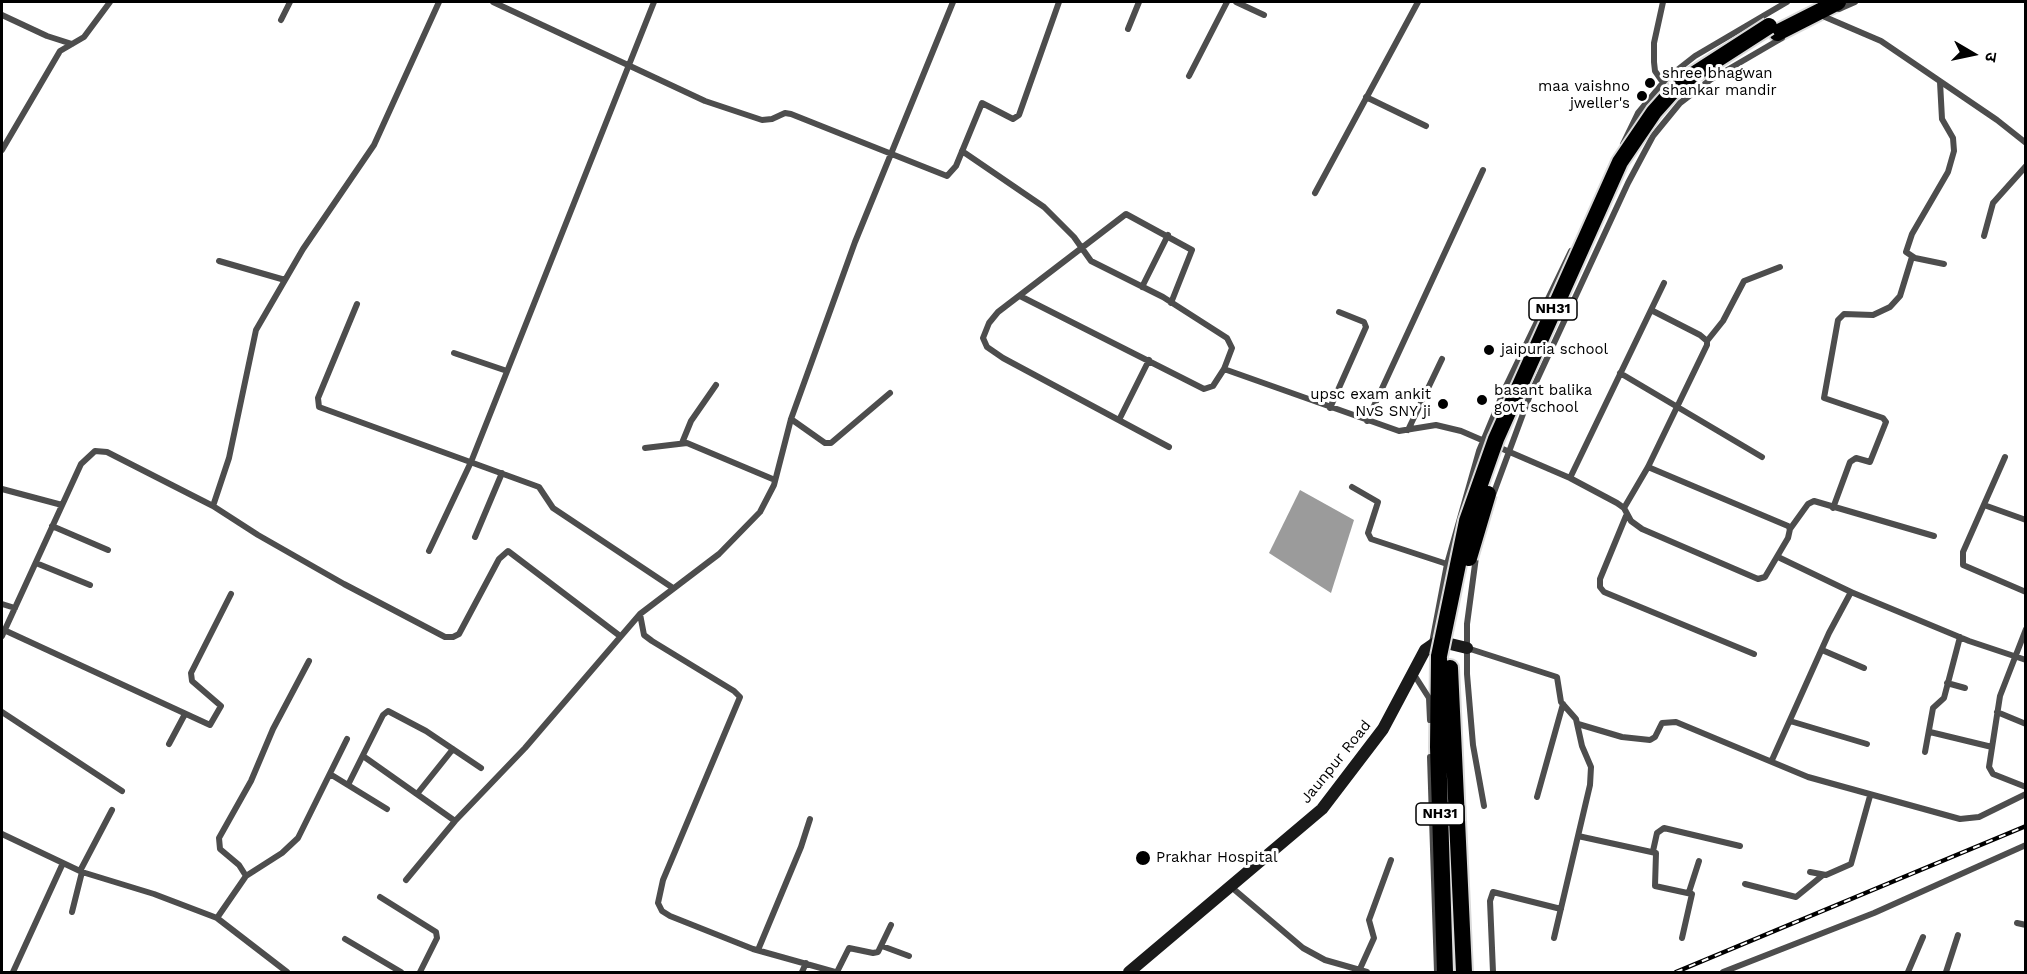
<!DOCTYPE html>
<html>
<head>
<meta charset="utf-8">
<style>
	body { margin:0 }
	#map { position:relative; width:2027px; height:974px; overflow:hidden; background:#fff; font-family:"Work Sans","Noto Sans Devanagari",sans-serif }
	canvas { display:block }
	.frame { position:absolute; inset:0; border:3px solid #000; pointer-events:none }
	.north { position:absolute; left:1943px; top:24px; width:60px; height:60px; -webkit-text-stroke:4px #fff; paint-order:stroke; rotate:99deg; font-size:16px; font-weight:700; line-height:24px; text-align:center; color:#000 }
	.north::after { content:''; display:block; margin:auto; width:21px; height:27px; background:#000; clip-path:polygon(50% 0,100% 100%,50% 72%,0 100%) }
</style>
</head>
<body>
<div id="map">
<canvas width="2027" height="974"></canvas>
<div class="frame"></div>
<div class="north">उ</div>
</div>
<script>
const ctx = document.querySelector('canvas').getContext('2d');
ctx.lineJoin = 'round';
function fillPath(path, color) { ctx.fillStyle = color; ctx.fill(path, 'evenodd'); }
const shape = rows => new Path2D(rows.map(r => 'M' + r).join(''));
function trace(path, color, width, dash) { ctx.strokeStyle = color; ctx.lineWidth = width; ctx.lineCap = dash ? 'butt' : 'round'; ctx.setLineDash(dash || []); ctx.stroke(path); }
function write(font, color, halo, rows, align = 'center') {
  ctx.font = font + ' "Work Sans",sans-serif'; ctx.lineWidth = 6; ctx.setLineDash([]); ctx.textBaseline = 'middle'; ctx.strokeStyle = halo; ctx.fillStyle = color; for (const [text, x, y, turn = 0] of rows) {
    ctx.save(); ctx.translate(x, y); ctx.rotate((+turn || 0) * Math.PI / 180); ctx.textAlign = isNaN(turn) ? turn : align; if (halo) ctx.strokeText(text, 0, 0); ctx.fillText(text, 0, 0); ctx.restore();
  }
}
fillPath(shape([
	[1300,490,1354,520,1331,593,1269,553]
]), '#9b9b9b');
const highway = shape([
	[1777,33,1838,2],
	[1439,656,1438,747,1445,972],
	[1450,668,1464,972]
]);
trace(highway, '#dbdbdb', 20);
trace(shape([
	[493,2,705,101,762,120,772,119,785,113,791,114,947,176,956,166,982,103,1013,119,1019,115,1059,2],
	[1236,2,1264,15],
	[1663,2,1654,43,1654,62,1655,71,1664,84],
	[1839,9,1855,2],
	[2,15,47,36,72,44],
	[1825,17,1881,41,1997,120,2026,143],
	[281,20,290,2],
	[1128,29,1139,2],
	[1189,76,1227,2],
	[1940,82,1942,119,1953,138,1954,151,1948,172,1912,234,1906,252,1915,258,1944,264],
	[1366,97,1426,126],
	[1623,144,1638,113,1667,78,1695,56,1787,2],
	[2,150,60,51,84,37,110,2],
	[962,151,1044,207,1074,237,1091,261,1163,297,1227,338,1232,348,1224,369,1213,386,1204,389,1020,296],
	[1315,193,1418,2],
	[1984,236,1993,203,2026,166],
	[219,261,285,280],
	[1142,287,1168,235],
	[357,304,318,398,319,407,539,487,553,508,673,588],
	[1707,341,1723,321,1744,281,1780,267],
	[454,353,507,371],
	[1224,369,1399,431,1436,425,1461,431,1570,478,1617,503,1624,508,1631,521,1642,529,1758,579,1765,577,1788,538,1790,529,1788,526,1648,467],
	[1620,373,1762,457],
	[1330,408,1366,327,1364,322,1339,312],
	[791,419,825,443,831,443,890,393],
	[1119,420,1149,360],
	[1367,421,1483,170],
	[1408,430,1442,359],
	[682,443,691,421,716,385],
	[1169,447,1003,358,987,347,983,338,989,323,998,312,1126,214,1192,250,1171,303],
	[645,448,687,443,775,480],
	[2005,457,1963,552,1963,565,2026,592],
	[1570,478,1664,283],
	[1352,487,1378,502,1368,533,1371,539,1447,564],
	[2,489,62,505],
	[1493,495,1530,395,1628,183,1653,136,1680,103,1710,80,1782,38],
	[1984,505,2026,520],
	[213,506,229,458,256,330,303,249,374,145,439,2],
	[1624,508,1648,467,1707,345,1707,341,1700,335,1651,310],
	[1833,508,1850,462,1856,458,1870,462,1886,422,1883,418,1824,398,1838,320,1844,314,1873,315,1890,307,1900,296,1912,257],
	[1626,516,1600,579,1600,587,1604,592,1754,654],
	[52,526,108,550],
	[1790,529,1808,504,1814,501,1934,536],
	[475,537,502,473],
	[429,551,471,462,654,2],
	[1476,557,1467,624,1467,674,1473,745,1484,806],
	[1778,557,1851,592,1969,641,2026,660],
	[36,563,90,585],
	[2,604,15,608],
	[640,614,644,635,652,641,734,691,740,697,663,880,658,903,662,911,670,916,753,949,835,972],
	[2026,629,2000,696,1989,767,1993,774,2026,787],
	[4,630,210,725,221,706,192,681,191,673,231,594],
	[2,636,81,464,95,451,107,452,213,506,258,535,344,584,445,637,453,637,459,634,499,559,508,551,620,636],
	[1432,643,1447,564,1479,451,1506,386,1571,251],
	[1467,648,1557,677,1561,702,1576,719,1582,746,1591,767,1590,785,1554,938],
	[1822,650,1864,668],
	[1413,673,1429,698,1430,720],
	[1947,683,1965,688],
	[2,712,122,791],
	[1997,712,2026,724],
	[1790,721,1867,744],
	[1578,724,1622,737,1650,740,1655,737,1662,723,1676,722,1808,777,1960,819,1979,817,2026,794],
	[1930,732,1992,747],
	[169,744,185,714],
	[1925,752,1933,708,1944,698,1960,637],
	[363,756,455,821],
	[1430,757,1437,972],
	[1772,760,1829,633,1851,592],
	[330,774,387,809],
	[348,785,383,715,388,711,426,731,481,768],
	[417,794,453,749],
	[1537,797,1563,704],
	[2,834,82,872,154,894,217,918,287,972],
	[1578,836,1656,853,1655,886,1692,894,1682,938],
	[1653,851,1657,833,1664,828,1740,846],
	[80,871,112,810],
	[1810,872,1826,875,1851,864,1870,796],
	[246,876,239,865,220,849,219,838,251,781,273,729,309,661],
	[406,880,455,821,525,748,640,614,719,554,760,512,774,485,791,419,855,242,953,2],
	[1745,884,1796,897,1823,875],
	[1230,886,1303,948,1325,960,1367,972],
	[1689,892,1699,861],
	[380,897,436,932,437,938,420,972],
	[72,912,82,872],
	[217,918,246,876,282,853,298,838,347,739],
	[2017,923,2026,925],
	[345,939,401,972],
	[882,946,909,956],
	[758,950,801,847,810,819],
	[1359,971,1374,938,1369,920,1391,860],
	[13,972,63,863],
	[802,972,806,963],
	[837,972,849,948,873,953,878,952,891,925],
	[1493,972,1490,901,1493,892,1561,909],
	[1723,972,1874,913,2026,845],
	[1908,972,1923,937],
	[1946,972,1958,935]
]), '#4d4d4d', 6);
trace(shape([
	[1129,972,1322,809,1383,729,1425,650,1438,641,1467,648]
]), '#1a1a1a', 12);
trace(highway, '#000', 16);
const rail = shape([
	[1676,972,2026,826]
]);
trace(rail, '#000', 4.5);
trace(rail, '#fff', 2, [7]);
const highwayBridge = shape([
	[1469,558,1488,494],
	[1439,656,1467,521,1496,439,1620,162,1654,112,1679,84,1769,26]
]);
trace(highwayBridge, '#dbdbdb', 20, []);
trace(highwayBridge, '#000', 16);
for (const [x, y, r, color] of [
	[1650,83,6,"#000"],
	[1642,96,6,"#000"],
	[1489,350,6,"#000"],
	[1482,400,6,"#000"],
	[1443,404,6,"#000"],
	[1143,858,8,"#000"]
]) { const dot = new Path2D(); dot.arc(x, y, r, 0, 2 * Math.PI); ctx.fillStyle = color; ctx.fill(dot); trace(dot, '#fff', 2); }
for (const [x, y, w] of [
	[1553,309,48],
	[1440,814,48]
]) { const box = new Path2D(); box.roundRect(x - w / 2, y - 11, w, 22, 4.5); ctx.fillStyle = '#fff'; ctx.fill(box); trace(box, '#000', 1.5); }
write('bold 14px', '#000', null, [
	["NH31",1553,309],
	["NH31",1440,814]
]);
write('15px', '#000', '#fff', [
	["shree bhagwan",1662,74],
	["shankar mandir",1662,91],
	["maa vaishno",1630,87,"right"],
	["jweller's",1630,104,"right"],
	["jaipuria school",1501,350],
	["basant balika",1494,391],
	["govt school",1494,408],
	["upsc exam ankit",1431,395,"right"],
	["NvS SNY ji",1431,412,"right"],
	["Prakhar Hospital",1156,858]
], 'left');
write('15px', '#000', '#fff', [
	["Jaunpur Road",1336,762,-51]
]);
</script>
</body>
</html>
